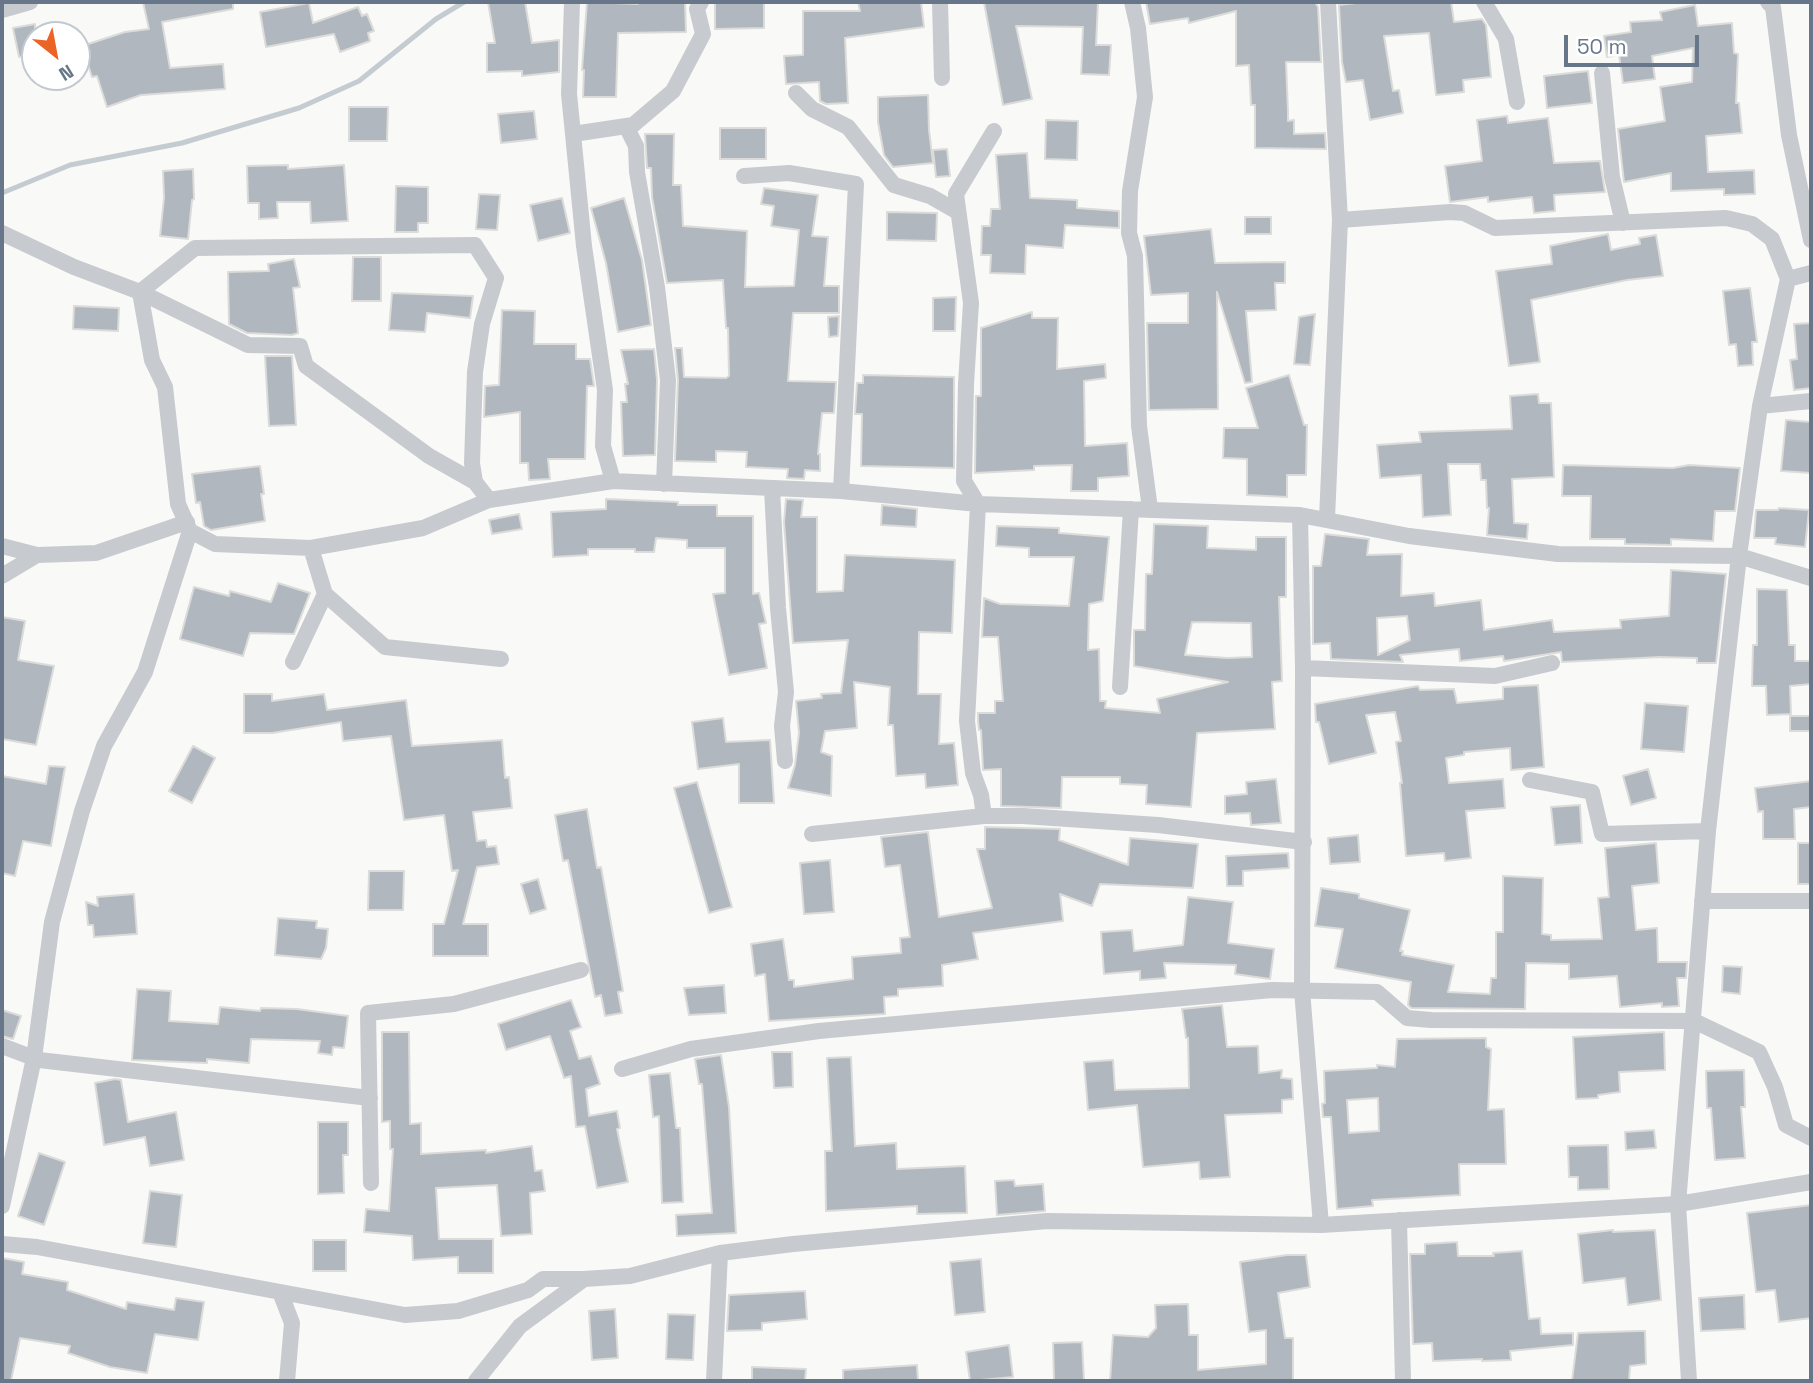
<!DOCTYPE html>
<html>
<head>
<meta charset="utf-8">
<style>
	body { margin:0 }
	#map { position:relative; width:1813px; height:1383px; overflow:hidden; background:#f9f9f7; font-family:"Space Grotesk",sans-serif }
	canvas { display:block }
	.frame { position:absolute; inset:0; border:4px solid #677789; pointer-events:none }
	.north { position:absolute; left:21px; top:21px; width:70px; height:70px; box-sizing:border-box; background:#fff; border:2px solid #c2c9d0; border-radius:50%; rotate:149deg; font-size:19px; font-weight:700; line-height:28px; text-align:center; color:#677789 }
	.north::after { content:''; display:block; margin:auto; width:24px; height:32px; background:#eb6325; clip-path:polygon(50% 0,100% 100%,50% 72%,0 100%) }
	.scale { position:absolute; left:1564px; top:35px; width:135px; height:32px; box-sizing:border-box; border:4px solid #677789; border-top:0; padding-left:9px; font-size:21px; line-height:24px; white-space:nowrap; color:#677789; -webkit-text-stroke:5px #fff; paint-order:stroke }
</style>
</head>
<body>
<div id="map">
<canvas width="1813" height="1383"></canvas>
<div class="frame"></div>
<div class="north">N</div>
<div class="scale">50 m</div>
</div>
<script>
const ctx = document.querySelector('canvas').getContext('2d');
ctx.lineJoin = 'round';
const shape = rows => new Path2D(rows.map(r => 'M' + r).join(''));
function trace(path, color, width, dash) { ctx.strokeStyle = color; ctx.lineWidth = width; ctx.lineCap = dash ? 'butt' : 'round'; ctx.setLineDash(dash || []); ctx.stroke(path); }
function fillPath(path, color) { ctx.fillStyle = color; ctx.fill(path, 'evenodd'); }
trace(shape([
	[2,193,70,165,182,143,299,108,359,81,436,19,464,2]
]), '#c4ccd2', 5);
const building = shape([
	[143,2,233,2,233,9,162,22,170,68,223,64,225,89,141,95,107,107,97,76,92,77,82,46,125,32,149,29,143,2],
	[488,2,525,2,532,43,559,40,559,72,522,76,522,71,487,72,487,43,495,43,488,2],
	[587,2,638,4,638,2,685,2,686,32,618,33,616,97,583,97,584,70,582,70,587,2],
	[715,2,764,2,764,28,715,29,715,2],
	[858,2,921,2,924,27,845,38,848,103,826,104,820,101,819,82,786,84,784,56,803,55,803,11,860,11,858,2],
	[984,2,1098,2,1096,45,1111,45,1109,75,1081,74,1083,27,1016,26,1032,99,1003,105,984,2],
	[1146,2,1315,2,1318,7,1321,62,1286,62,1288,112,1288,121,1294,120,1294,134,1325,133,1326,149,1255,148,1255,105,1251,105,1249,65,1236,66,1236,11,1189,23,1188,18,1150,24,1146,2],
	[1365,2,1451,2,1454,22,1482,19,1486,25,1491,77,1463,80,1464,92,1436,95,1429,33,1384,36,1393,91,1399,90,1403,113,1370,120,1363,80,1346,82,1342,62,1339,5,1365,2],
	[309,3,313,23,358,7,362,16,367,14,374,31,368,33,370,41,340,52,334,34,266,47,260,12,309,3],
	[1695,5,1698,26,1732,23,1734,53,1738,54,1736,103,1739,103,1742,133,1706,136,1708,172,1754,170,1755,194,1724,195,1724,189,1671,191,1671,173,1624,182,1618,129,1665,121,1660,87,1692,82,1693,48,1652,56,1655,79,1623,83,1619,55,1607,57,1604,36,1631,32,1630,22,1662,20,1660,12,1695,5],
	[35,24,35,54,19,57,13,28,35,24],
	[1588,71,1592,103,1547,108,1544,76,1588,71],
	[928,95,929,130,933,163,893,167,884,155,878,122,878,97,928,95],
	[349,107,388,107,387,141,349,141,349,107],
	[534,111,537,139,501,143,498,114,534,111],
	[1507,116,1508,123,1548,118,1554,163,1600,161,1605,192,1554,195,1555,211,1534,213,1532,197,1488,202,1488,197,1450,202,1445,166,1482,161,1477,120,1507,116],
	[1046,120,1078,121,1077,160,1045,159,1046,120],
	[720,128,766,128,766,159,720,159,720,128],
	[645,134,674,134,673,185,681,185,683,226,747,231,745,287,794,286,799,230,771,226,774,206,761,204,764,188,818,195,812,236,828,237,824,286,839,286,839,313,793,313,788,381,836,382,834,413,822,413,818,454,820,454,820,471,805,470,804,479,787,478,788,469,746,467,747,452,716,451,716,462,675,461,678,380,675,348,682,348,684,377,726,378,729,376,728,328,726,328,723,280,667,283,652,197,651,168,647,168,645,134],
	[947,149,950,176,936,177,933,150,947,149],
	[1027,153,1030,198,1077,200,1077,208,1119,211,1119,228,1065,225,1063,248,1026,245,1025,274,990,273,991,255,981,255,982,226,990,226,991,209,1000,209,996,155,1027,153],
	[288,165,288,169,344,165,348,221,311,223,310,202,277,202,278,218,259,219,259,203,248,203,247,166,288,165],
	[193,169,194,199,192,200,188,239,160,236,164,198,163,171,193,169],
	[396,186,428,187,428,223,418,223,418,232,395,232,396,186],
	[479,194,500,195,497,230,476,229,479,194],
	[562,198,570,233,538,241,530,205,562,198],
	[624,198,642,260,651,325,618,332,606,263,591,208,624,198],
	[887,212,937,213,936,241,887,240,887,212],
	[1245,217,1271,217,1271,234,1245,234,1245,217],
	[1211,229,1215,263,1285,262,1285,283,1275,283,1276,310,1246,311,1252,382,1245,383,1217,292,1218,409,1149,410,1147,323,1188,323,1188,293,1151,295,1144,236,1211,229],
	[1608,234,1611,250,1640,244,1639,238,1656,235,1663,276,1627,280,1531,300,1540,362,1509,366,1496,271,1552,264,1550,246,1608,234],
	[353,257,381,257,381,301,352,301,353,257],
	[294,259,300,287,293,288,298,333,292,335,247,333,229,324,228,272,269,271,268,264,294,259],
	[1750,288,1757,342,1752,342,1753,365,1738,366,1736,344,1729,345,1723,291,1750,288],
	[392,293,473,296,470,318,427,313,425,332,389,330,392,293],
	[956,297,955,331,933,331,933,298,956,297],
	[74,306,119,308,118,331,73,329,74,306],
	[502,310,535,311,534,344,576,344,576,359,590,359,594,386,587,386,585,459,548,459,550,479,529,480,528,463,520,463,520,412,484,417,485,386,499,385,502,310],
	[1032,312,1032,318,1058,318,1057,369,1105,364,1106,378,1084,381,1085,446,1127,443,1129,476,1098,478,1098,491,1071,491,1072,465,1034,466,1034,470,975,473,976,396,981,396,981,328,1032,312],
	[1315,314,1310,365,1294,364,1299,317,1315,314],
	[839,316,838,336,829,337,828,317,839,316],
	[1811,323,1811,388,1794,390,1790,360,1797,359,1794,324,1811,323],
	[654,349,657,380,655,455,623,456,621,402,627,402,625,384,628,384,621,350,654,349],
	[265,356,292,356,296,425,269,426,265,356],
	[863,375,954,377,954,468,861,466,862,414,855,414,857,383,863,383,863,375],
	[1289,375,1304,425,1307,425,1306,475,1287,475,1287,497,1247,495,1247,459,1223,458,1224,428,1258,428,1246,388,1289,375],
	[1538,394,1539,403,1551,403,1554,477,1512,479,1514,523,1528,524,1527,539,1487,535,1489,508,1487,508,1486,480,1481,480,1480,464,1448,464,1451,515,1423,517,1421,475,1380,478,1377,445,1421,442,1419,432,1512,429,1510,396,1538,394],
	[1786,420,1811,422,1811,473,1781,471,1786,420],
	[1563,465,1673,468,1689,465,1740,468,1735,511,1715,511,1713,541,1671,539,1671,545,1625,544,1625,539,1590,539,1591,496,1562,496,1563,465],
	[260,466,264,494,261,494,265,521,211,530,204,526,200,502,196,503,192,474,260,466],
	[606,499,678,502,678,505,717,505,717,516,753,516,753,594,759,593,766,623,759,624,767,668,729,675,713,594,725,593,725,548,687,548,687,540,656,538,654,552,635,552,635,549,588,549,588,555,553,557,551,512,606,509,606,499],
	[786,499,803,500,801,517,817,517,817,592,843,591,845,555,955,560,952,633,919,632,918,694,941,694,939,744,954,743,958,785,926,788,925,774,896,776,893,725,888,725,890,687,854,682,857,728,825,731,821,752,832,756,831,796,788,788,795,765,799,733,796,701,822,698,821,694,841,693,848,640,793,643,784,522,786,499],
	[882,505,917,509,916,527,881,525,882,505],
	[1779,508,1809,510,1805,547,1775,544,1776,538,1754,538,1756,510,1778,510,1779,508],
	[519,514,522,529,492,534,489,520,519,514],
	[1154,524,1208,526,1207,548,1256,550,1256,537,1286,537,1286,597,1279,597,1282,681,1272,682,1275,729,1197,733,1191,807,1146,804,1147,785,1120,784,1120,777,1062,777,1061,808,1001,806,1001,769,983,770,981,730,979,730,978,721,978,713,995,713,995,701,1003,701,998,637,982,637,984,598,1000,604,1069,606,1074,557,1029,557,1029,548,996,546,997,526,1059,528,1059,533,1109,537,1103,601,1089,604,1088,650,1099,649,1100,701,1106,701,1105,708,1160,713,1157,699,1228,682,1134,666,1134,630,1145,630,1146,574,1152,574,1154,524],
	[1192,622,1251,623,1252,657,1227,658,1185,655,1192,622],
	[1325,534,1369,539,1367,555,1402,554,1401,596,1434,593,1435,606,1481,600,1484,630,1552,620,1554,632,1621,628,1620,620,1669,616,1671,570,1726,574,1716,663,1697,663,1697,658,1660,657,1562,662,1561,652,1504,661,1503,656,1460,661,1459,649,1400,655,1403,662,1331,659,1330,643,1313,644,1313,566,1321,566,1325,534],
	[1407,616,1410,640,1378,655,1377,618,1407,616],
	[278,583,310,593,294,634,250,633,243,656,180,639,194,587,229,596,230,591,271,602,278,583],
	[1757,589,1787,590,1789,645,1795,645,1795,661,1811,661,1811,684,1790,686,1791,714,1767,715,1766,686,1752,686,1753,645,1757,645,1757,589],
	[2,617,25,621,18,660,54,666,36,745,2,739,2,617],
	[1538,685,1544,767,1511,770,1510,748,1464,752,1464,755,1446,758,1449,783,1503,779,1505,808,1466,811,1471,858,1445,861,1444,853,1406,856,1400,783,1402,783,1396,742,1401,741,1395,712,1366,715,1376,753,1329,764,1319,722,1316,722,1315,704,1418,686,1420,690,1454,689,1457,703,1503,699,1503,687,1538,685],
	[244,694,272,694,272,701,324,694,327,710,406,700,412,746,502,740,505,778,509,777,512,808,473,812,477,841,486,840,487,847,496,846,499,864,477,867,463,924,488,924,488,956,433,956,433,924,444,924,458,870,452,871,444,815,404,820,391,736,343,741,341,722,272,733,244,733,244,694],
	[1645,703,1688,706,1684,752,1641,749,1645,703],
	[1790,716,1811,716,1811,731,1790,731,1790,716],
	[723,718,726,742,770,740,774,803,739,803,739,764,698,769,692,722,723,718],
	[193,746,215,758,192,803,169,791,193,746],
	[49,766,65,767,51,846,23,841,15,876,2,873,2,776,46,784,49,766],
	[1648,769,1656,798,1631,805,1623,776,1648,769],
	[1276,779,1281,823,1251,825,1250,813,1225,814,1225,796,1247,794,1246,782,1276,779],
	[1811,781,1811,807,1794,809,1795,839,1763,839,1763,811,1758,812,1755,788,1811,781],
	[697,782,732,907,709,913,674,788,697,782],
	[1580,805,1582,843,1555,845,1551,807,1580,805],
	[587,809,597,868,601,867,623,991,618,992,622,1013,605,1016,601,995,595,997,568,860,563,861,555,815,587,809],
	[985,827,1060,829,1059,840,1128,865,1130,838,1198,844,1193,888,1100,884,1092,906,1060,894,1063,921,973,933,978,959,942,965,943,986,898,989,898,996,884,997,885,1014,769,1021,765,974,755,976,751,944,783,939,789,980,794,980,794,987,853,979,852,957,901,953,900,938,910,937,900,865,885,867,881,837,928,832,939,917,992,908,977,849,985,849,985,827],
	[1358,835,1360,862,1330,864,1328,838,1358,835],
	[1656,843,1659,883,1632,886,1636,930,1657,928,1658,962,1687,962,1686,978,1677,978,1679,1006,1662,1007,1662,1003,1620,1007,1617,976,1569,979,1569,964,1526,963,1525,1009,1411,1008,1408,1005,1411,982,1335,968,1343,929,1315,926,1321,888,1359,894,1359,898,1410,910,1400,951,1403,951,1402,955,1454,965,1448,992,1490,994,1491,978,1496,978,1496,932,1503,932,1503,876,1543,878,1542,934,1551,935,1551,940,1602,939,1598,898,1609,897,1605,848,1656,843],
	[1798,843,1811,843,1811,884,1798,884,1798,843],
	[1288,853,1289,868,1243,871,1243,886,1227,886,1226,856,1288,853],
	[830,860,834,912,804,914,800,863,830,860],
	[369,871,404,871,403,910,368,910,369,871],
	[538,879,546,909,530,914,521,884,538,879],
	[134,894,137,934,94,937,93,925,88,925,86,902,98,906,97,897,134,894],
	[1188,897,1233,902,1228,943,1274,949,1270,979,1235,974,1236,965,1164,963,1166,978,1140,980,1140,971,1104,974,1101,932,1132,930,1134,951,1183,945,1188,897],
	[278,918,317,921,316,928,328,929,326,948,321,959,275,955,278,918],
	[1723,966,1742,967,1740,994,1722,992,1723,966],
	[724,985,726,1013,689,1015,684,988,724,985],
	[137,989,171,991,169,1021,218,1024,220,1007,260,1011,261,1008,297,1009,348,1016,344,1048,333,1047,332,1055,318,1053,320,1041,251,1039,249,1063,207,1059,207,1063,132,1060,137,989],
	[571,1000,581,1027,570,1031,579,1059,591,1056,600,1084,586,1089,589,1116,617,1111,620,1128,617,1129,628,1182,597,1188,585,1126,576,1127,571,1076,564,1078,550,1036,506,1050,498,1024,571,1000],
	[1222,1005,1227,1047,1258,1046,1259,1073,1282,1070,1281,1078,1292,1079,1293,1099,1282,1100,1282,1113,1225,1115,1230,1177,1200,1179,1199,1162,1143,1167,1137,1105,1088,1110,1084,1062,1113,1060,1115,1090,1189,1088,1188,1038,1186,1038,1182,1009,1222,1005],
	[2,1010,21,1016,13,1039,2,1036,2,1010],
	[382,1032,409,1032,410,1124,421,1123,421,1154,486,1150,486,1153,532,1146,535,1171,542,1170,545,1191,530,1193,532,1234,501,1236,497,1185,436,1188,439,1239,493,1239,493,1273,458,1273,458,1257,413,1260,412,1236,364,1232,366,1209,389,1211,393,1149,390,1149,390,1121,382,1122,382,1032],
	[1664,1032,1665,1070,1619,1072,1620,1092,1598,1095,1598,1098,1576,1099,1573,1037,1664,1032],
	[1486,1038,1486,1047,1491,1049,1488,1110,1504,1109,1506,1164,1459,1164,1460,1195,1372,1200,1373,1206,1337,1209,1331,1117,1323,1117,1322,1104,1325,1103,1324,1071,1377,1068,1377,1065,1395,1067,1397,1039,1486,1038],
	[1378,1098,1379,1131,1349,1133,1347,1100,1378,1098],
	[772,1052,792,1052,793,1087,774,1088,772,1052],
	[721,1055,729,1107,736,1233,677,1236,676,1215,712,1213,702,1084,699,1084,695,1059,721,1055],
	[851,1057,855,1146,896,1143,897,1169,965,1166,967,1213,917,1214,917,1206,826,1211,825,1151,832,1151,827,1058,851,1057],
	[1744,1070,1745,1107,1741,1107,1745,1158,1715,1160,1711,1108,1707,1108,1706,1071,1744,1070],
	[670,1073,676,1128,680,1128,683,1202,662,1203,659,1116,653,1117,649,1075,670,1073],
	[115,1079,121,1080,128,1122,176,1112,184,1160,150,1166,145,1137,104,1145,95,1083,115,1079],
	[318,1122,348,1122,348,1155,343,1155,344,1193,318,1194,318,1122],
	[1654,1130,1656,1148,1626,1150,1625,1132,1654,1130],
	[1608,1145,1609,1189,1578,1190,1578,1177,1569,1177,1568,1146,1608,1145],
	[39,1153,65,1162,44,1225,18,1216,39,1153],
	[1014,1180,1015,1186,1043,1184,1045,1211,997,1215,995,1181,1014,1180],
	[150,1191,182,1195,176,1247,143,1243,150,1191],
	[1811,1205,1811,1318,1779,1322,1775,1290,1756,1292,1747,1213,1811,1205],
	[1613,1230,1613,1232,1655,1230,1661,1300,1628,1305,1625,1278,1583,1283,1578,1234,1613,1230],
	[313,1240,346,1240,346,1271,313,1271,313,1240],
	[1457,1242,1458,1256,1494,1256,1493,1253,1522,1251,1529,1319,1540,1318,1541,1334,1573,1333,1573,1345,1510,1351,1511,1360,1482,1361,1482,1359,1433,1361,1432,1343,1413,1344,1410,1254,1425,1254,1425,1244,1457,1242],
	[1287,1255,1306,1255,1310,1287,1278,1293,1285,1338,1293,1338,1293,1381,1110,1381,1113,1335,1148,1337,1156,1328,1155,1305,1188,1304,1189,1335,1198,1335,1198,1370,1266,1364,1266,1330,1249,1332,1240,1262,1287,1255],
	[2,1258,24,1262,22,1274,68,1282,67,1290,126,1309,127,1302,174,1310,176,1298,204,1302,198,1340,155,1334,147,1373,110,1367,68,1353,70,1346,20,1338,11,1381,2,1381,2,1258],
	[981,1259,985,1312,955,1315,950,1262,981,1259],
	[805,1291,807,1319,762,1323,762,1330,727,1331,729,1295,805,1291],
	[1744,1295,1745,1329,1701,1331,1699,1298,1744,1295],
	[615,1309,618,1358,592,1360,589,1311,615,1309],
	[668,1314,695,1315,693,1360,666,1359,668,1314],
	[1638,1331,1645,1331,1646,1364,1630,1366,1629,1381,1572,1381,1578,1333,1638,1331],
	[1082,1342,1084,1381,1054,1381,1053,1343,1082,1342],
	[1009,1345,1013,1377,970,1381,966,1352,1009,1345],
	[917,1365,918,1381,843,1381,843,1370,917,1365],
	[752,1367,806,1369,805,1381,752,1381,752,1367]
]);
fillPath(building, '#b0b7be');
trace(building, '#dbdbd9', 2);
trace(shape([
	[572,2,569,94,573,134,584,246,605,390,603,446,613,481],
	[940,2,942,78],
	[1132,2,1138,28,1145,97,1130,191,1129,233,1135,256,1139,426,1150,509],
	[1484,2,1506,39,1517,102],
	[1768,2,1773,7,1789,135,1811,240],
	[2,10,30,2],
	[1602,73,1612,177,1623,223],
	[796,93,812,109,848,127,894,185,930,196,958,212],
	[626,126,636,146,637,172,657,287,668,380,664,484],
	[994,131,956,194,971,303,966,384,964,481,978,504,967,721,973,773,981,795,984,816,1023,816,1158,825,1304,842],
	[573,134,633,125,673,91,703,34,697,9,701,2],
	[744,176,789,173,856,184,841,491],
	[1340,220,1450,212,1464,213,1495,228,1726,218,1752,224,1772,239,1788,279,1760,406],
	[2,233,74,267,140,292,152,360,165,387,178,504,190,531,215,544,311,548,423,528,489,500,613,481,841,491,978,504,1300,515,1409,536,1558,554,1739,556,1811,578],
	[1788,279,1811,273],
	[475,482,472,463,475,372,482,324,496,278,475,245,195,248,140,292,248,345,300,346,306,366,429,456,475,482,489,500],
	[772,488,778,608,786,692,782,726,785,761],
	[1300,515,1303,668,1302,990,1321,1225],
	[1327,519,1340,220,1328,2],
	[2,546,37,555],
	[2,576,37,555,96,553,187,522],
	[325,594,385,647,501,659],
	[293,662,325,594,311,548],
	[1303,668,1495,676,1552,663],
	[1120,687,1131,509],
	[1530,780,1592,792,1602,834,1708,831],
	[812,834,984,816],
	[1702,901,1811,901],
	[2,1046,39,1060,370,1098],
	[622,1069,691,1049,819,1031,1272,990,1377,992,1407,1018,1431,1020,1694,1021,1759,1052,1775,1087,1786,1125,1811,1138],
	[371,1183,368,1013,454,1004,581,970],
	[2,1206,34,1058,52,922,82,811,104,746,145,672,190,531],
	[1399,1220,1403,1381],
	[2,1244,37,1247,405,1315,458,1311,528,1290,543,1279,584,1279],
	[280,1292,292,1323,287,1381],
	[476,1381,520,1326,584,1279,630,1276,720,1253,793,1244,1047,1221,1321,1225,1678,1204,1811,1182],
	[714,1381,720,1253],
	[1689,1381,1678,1204,1708,831,1739,556,1760,406,1811,401]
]), '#c7cace', 16);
</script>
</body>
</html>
